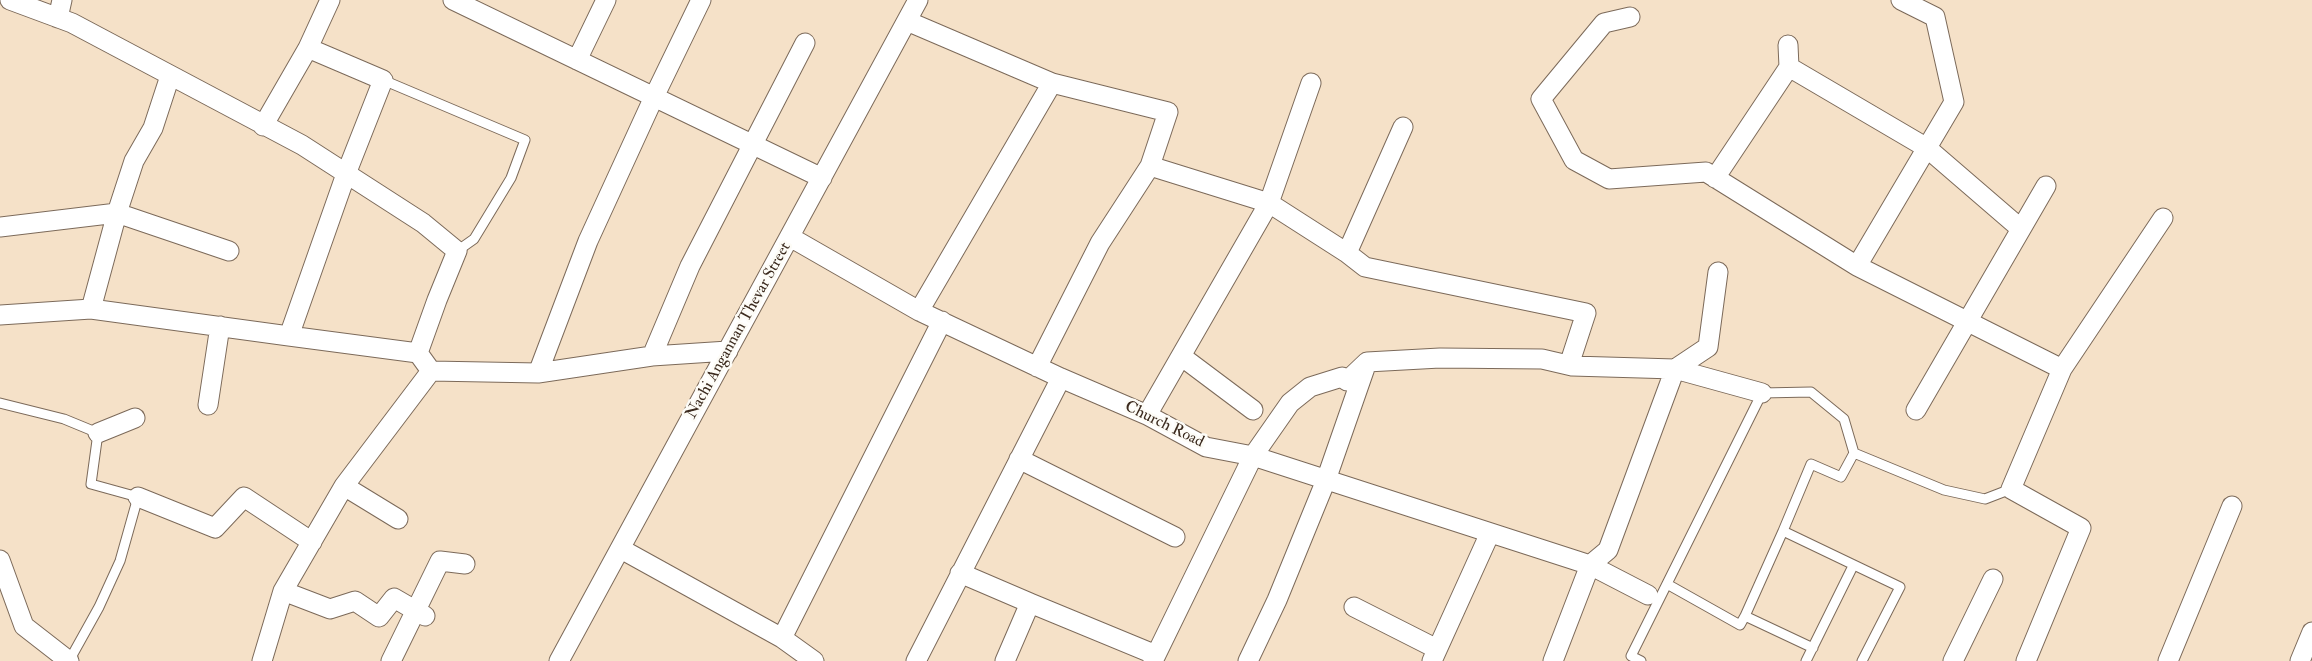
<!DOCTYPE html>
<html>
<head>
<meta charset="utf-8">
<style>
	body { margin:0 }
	canvas { display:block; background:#f5e1c8 }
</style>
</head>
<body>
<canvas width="2312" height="661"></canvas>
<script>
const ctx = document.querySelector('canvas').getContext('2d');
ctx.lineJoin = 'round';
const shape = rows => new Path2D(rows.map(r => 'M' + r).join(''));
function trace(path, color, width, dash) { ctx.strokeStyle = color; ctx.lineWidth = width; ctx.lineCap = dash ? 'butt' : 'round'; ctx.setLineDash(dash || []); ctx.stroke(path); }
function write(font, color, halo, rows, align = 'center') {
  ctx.font = font + ' "IM FELL Double Pica",serif'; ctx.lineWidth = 5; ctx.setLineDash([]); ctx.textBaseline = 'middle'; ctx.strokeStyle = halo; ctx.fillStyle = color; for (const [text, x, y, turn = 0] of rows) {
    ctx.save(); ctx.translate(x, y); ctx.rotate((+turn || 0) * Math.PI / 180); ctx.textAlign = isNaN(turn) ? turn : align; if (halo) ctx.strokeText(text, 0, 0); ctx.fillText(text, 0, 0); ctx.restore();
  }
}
const lane = shape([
	[383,80,525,140,511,178,474,239,457,251],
	[0,403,64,419,98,433,91,484,138,497,120,561,99,607,69,661],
	[1854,453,1944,490,1985,499,2011,489],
	[1783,531,1745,616,1813,648],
	[1667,584,1740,625,1745,616],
	[1641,661,1631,656,1762,393,1811,392,1844,419,1854,453,1841,477,1811,464,1783,531,1900,587,1862,661],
	[1806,661,1853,566]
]);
const street = shape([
	[10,0,72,23,302,145,423,223,457,251,437,300,418,353,431,371,344,486,283,591,262,661],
	[330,0,308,48,383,80,346,174,289,336,418,353],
	[453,0,822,178],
	[1630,17,1604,23,1541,99,1574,160,1609,179,1706,172,1857,266,1954,102,1935,17,1901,0],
	[58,18,62,0],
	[907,21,1052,83,1168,112,1150,166,1100,243,1037,367],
	[577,60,606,0],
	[1789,67,1927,148,2021,229],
	[263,126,308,48],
	[1150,166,1269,203,1347,253,1403,127],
	[1715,178,1789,67,1788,45],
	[0,227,117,213,134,161,153,128,170,76],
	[790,237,919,311,1061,378,1147,415,1206,447,1253,456,1590,565,1648,595],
	[1347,253,1365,267,1586,313,1569,365],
	[1857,266,2062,369],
	[91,309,117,213,229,251],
	[919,311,1052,83],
	[0,315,91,309,289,336],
	[652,356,690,266,805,43],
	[1181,356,1253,410],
	[431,371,538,373,652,356,728,351],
	[538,373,588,241,654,97,701,0],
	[208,405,220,326],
	[1916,410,2046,186],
	[1147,415,1269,203,1311,83],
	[98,433,135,418],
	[1019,459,1175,537],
	[344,486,398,519],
	[138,497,215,528,244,497,312,542],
	[621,549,782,638,814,661],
	[0,560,24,626,69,661],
	[960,573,1030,603],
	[283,591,330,609,355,601,379,617,394,598,425,616],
	[1354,607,1437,649],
	[782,638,942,321],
	[391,661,440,561,465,564],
	[559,661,918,0],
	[916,661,1061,378],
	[1005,661,1030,603,1156,655],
	[1153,661,1253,456,1290,403,1310,387,1342,377,1347,381,1367,362,1440,358,1542,359,1572,366,1675,369,1762,393],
	[1248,661,1277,600,1326,480,1366,365],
	[1432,661,1490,533],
	[1553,661,1590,565,1608,550,1675,369,1708,347,1718,272],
	[1953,661,1993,579],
	[2026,661,2081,528,2011,489,2062,369,2163,218],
	[2168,661,2232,506],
	[2300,661,2312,632]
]);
trace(lane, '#7c6a5a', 11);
trace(street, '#7c6a5a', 21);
trace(lane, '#fff', 9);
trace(street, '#fff', 19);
write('16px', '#3b2a1e', '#fdfcf7', [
	["Nachi Angannan Thevar Street",739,331,-61],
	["Church Road",1164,425,26]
]);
</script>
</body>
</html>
